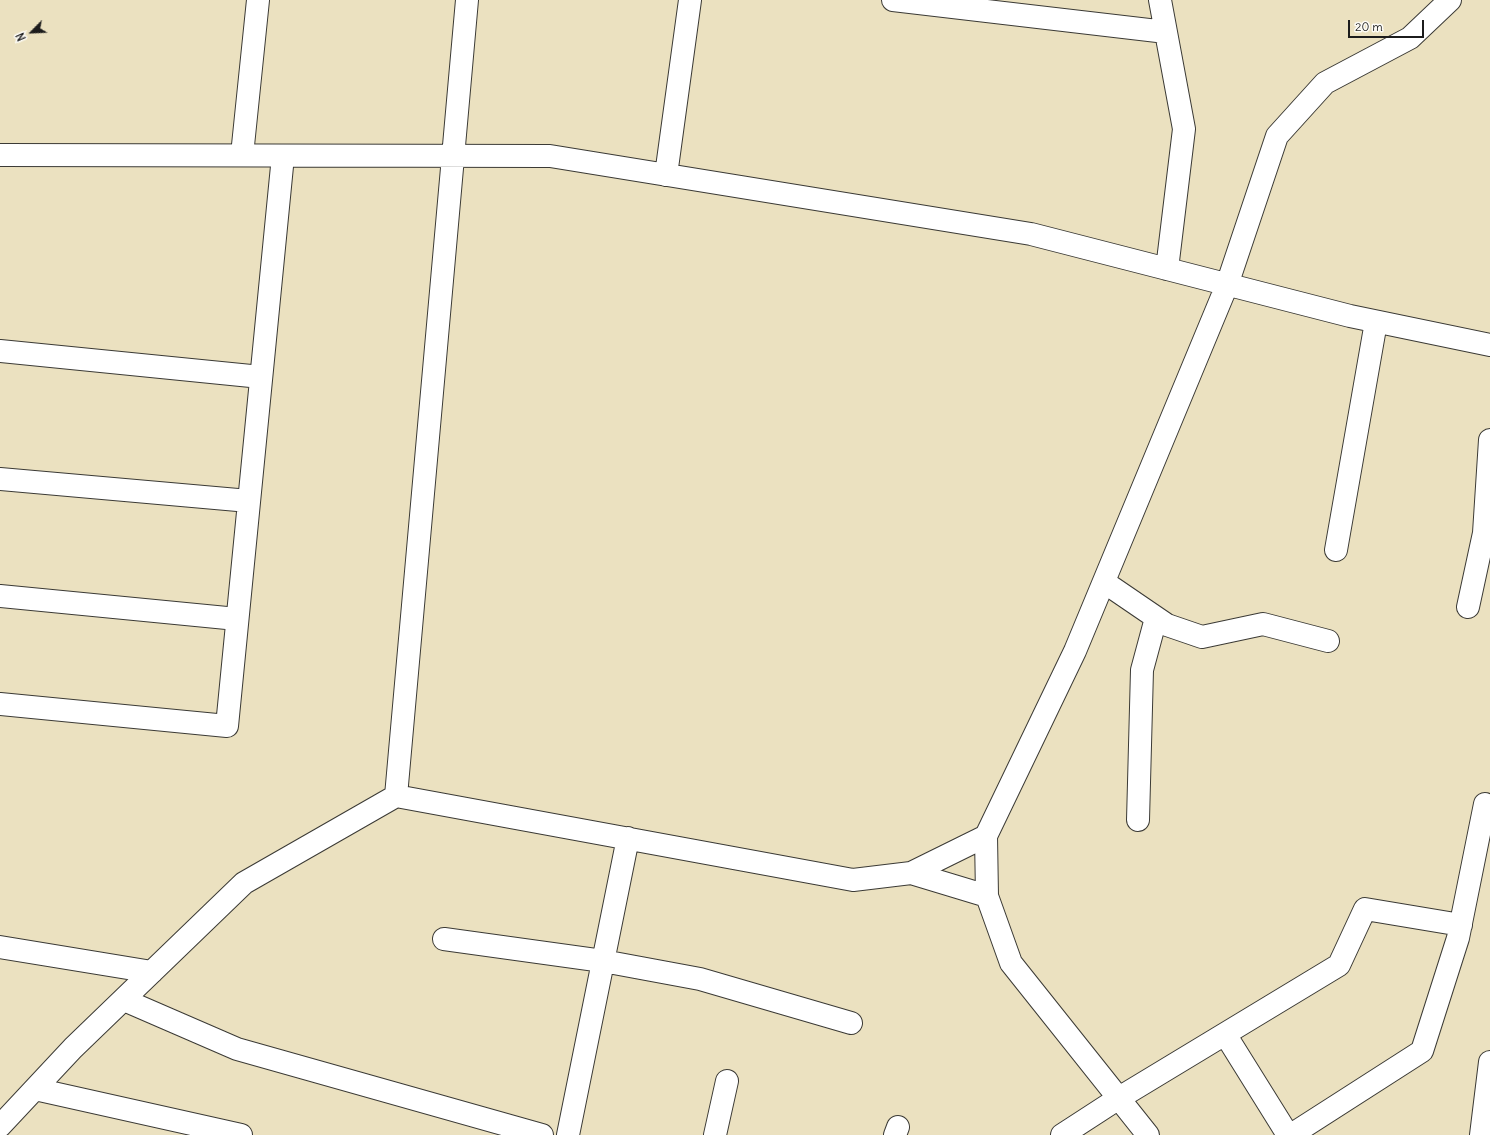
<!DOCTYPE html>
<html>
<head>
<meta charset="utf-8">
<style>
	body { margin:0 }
	#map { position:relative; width:1490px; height:1135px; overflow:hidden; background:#ebe1c0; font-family:Delius,sans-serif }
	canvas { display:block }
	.north { position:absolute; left:12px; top:12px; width:40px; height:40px; -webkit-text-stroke:3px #fdfcf7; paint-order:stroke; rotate:246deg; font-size:11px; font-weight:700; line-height:16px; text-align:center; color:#1c1c1c }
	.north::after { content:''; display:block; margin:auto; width:14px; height:18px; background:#1c1c1c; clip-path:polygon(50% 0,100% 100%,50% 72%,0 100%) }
	.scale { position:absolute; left:1348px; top:20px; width:76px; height:18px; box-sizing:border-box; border:2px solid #1c1c1c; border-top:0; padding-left:5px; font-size:12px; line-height:14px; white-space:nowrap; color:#1c1c1c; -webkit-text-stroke:3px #fdfcf7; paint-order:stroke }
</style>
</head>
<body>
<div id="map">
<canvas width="1490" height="1135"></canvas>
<div class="north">N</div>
<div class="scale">20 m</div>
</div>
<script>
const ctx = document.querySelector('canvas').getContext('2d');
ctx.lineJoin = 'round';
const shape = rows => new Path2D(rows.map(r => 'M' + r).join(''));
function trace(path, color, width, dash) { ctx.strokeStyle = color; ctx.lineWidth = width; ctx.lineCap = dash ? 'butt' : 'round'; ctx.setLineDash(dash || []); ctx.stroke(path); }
const minor = shape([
	[893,0,1166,32],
	[1160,0,1184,129,1167,269],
	[0,155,550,156,1031,234,1350,316,1490,345],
	[242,155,258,0],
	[666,175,690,0],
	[0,351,261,377],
	[0,479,249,501],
	[1336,550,1376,322],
	[1104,582,1167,625,1202,637,1263,624,1328,641],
	[0,596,237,619],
	[1468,607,1484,533,1490,440],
	[0,704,227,726,283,156],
	[396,796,467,0],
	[1138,820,1142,670,1156,618],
	[911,873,987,896],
	[444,939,603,961,700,979,851,1023],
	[0,947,152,972],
	[124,1000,237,1049,542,1135],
	[1225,1034,1288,1135],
	[35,1089,241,1135],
	[0,1126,73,1048,244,883,396,796,853,880,911,873,986,836],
	[568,1135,628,838],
	[715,1135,727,1081],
	[895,1135,898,1127],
	[1062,1135,1119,1098,1339,965,1365,909,1461,925],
	[1148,1135,1011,963,987,896,986,836,1075,651,1227,285,1277,136,1325,83,1410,38,1450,0],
	[1291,1135,1422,1051,1458,938,1485,804],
	[1481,1135,1490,1062]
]);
trace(minor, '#3b3a35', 24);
trace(minor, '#fff', 22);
</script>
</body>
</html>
